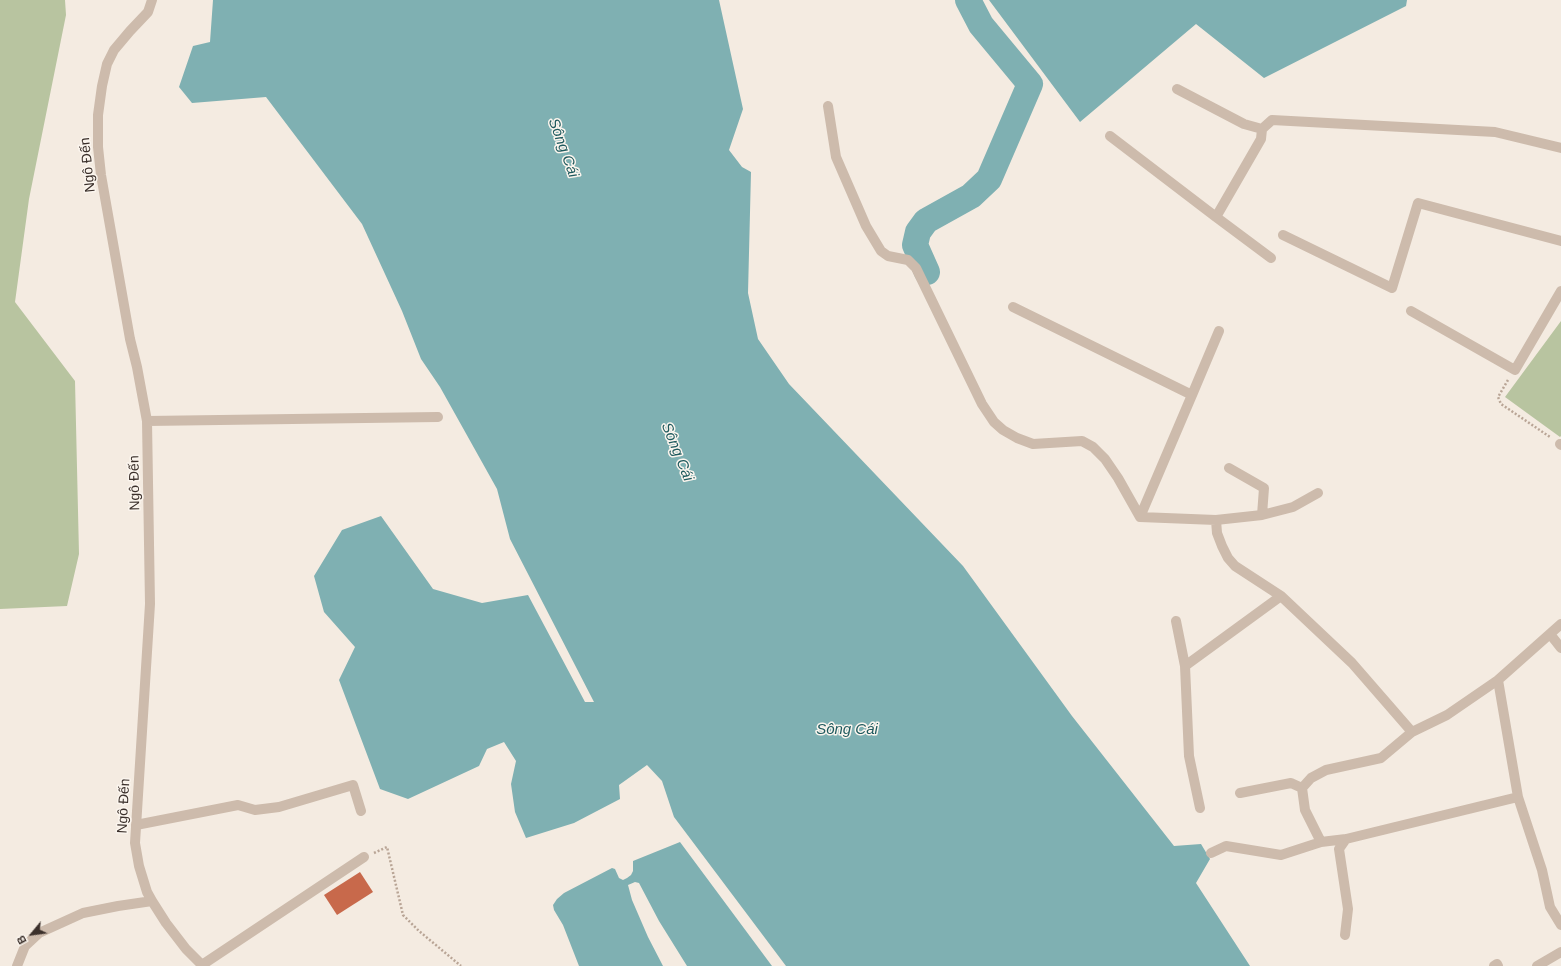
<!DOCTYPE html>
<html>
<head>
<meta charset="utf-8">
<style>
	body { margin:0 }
	#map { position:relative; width:1561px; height:966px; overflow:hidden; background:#f4ebe1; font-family:Helvetica,sans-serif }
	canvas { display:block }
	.north { position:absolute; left:12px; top:914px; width:40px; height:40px; -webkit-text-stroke:3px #fbf5ee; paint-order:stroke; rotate:241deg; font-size:11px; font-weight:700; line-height:16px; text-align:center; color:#3b302b }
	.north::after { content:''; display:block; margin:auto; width:14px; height:18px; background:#3b302b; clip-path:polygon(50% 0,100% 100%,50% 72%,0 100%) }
</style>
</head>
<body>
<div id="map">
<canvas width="1561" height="966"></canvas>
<div class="north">B</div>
</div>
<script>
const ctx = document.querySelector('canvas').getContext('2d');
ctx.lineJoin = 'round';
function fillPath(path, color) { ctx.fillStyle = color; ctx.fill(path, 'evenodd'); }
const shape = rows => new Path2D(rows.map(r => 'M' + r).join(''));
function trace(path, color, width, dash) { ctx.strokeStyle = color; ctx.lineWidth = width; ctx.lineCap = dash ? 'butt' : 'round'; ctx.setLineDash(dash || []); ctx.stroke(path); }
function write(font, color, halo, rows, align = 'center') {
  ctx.font = font + ' Helvetica,sans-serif'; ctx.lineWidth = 3; ctx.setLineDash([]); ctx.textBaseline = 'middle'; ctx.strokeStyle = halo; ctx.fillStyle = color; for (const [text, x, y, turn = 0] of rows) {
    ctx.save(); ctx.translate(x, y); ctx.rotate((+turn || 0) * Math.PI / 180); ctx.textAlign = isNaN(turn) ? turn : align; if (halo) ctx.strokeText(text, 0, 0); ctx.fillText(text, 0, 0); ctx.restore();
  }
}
fillPath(shape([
	[0,0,65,0,66,15,29,199,15,302,75,381,79,554,67,606,0,609],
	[1561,321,1561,436,1560,437,1505,397]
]), '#b8c4a0');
fillPath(shape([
	[213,0,719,0,743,109,729,150,742,167,751,172,748,293,758,339,789,384,963,566,1072,716,1174,846,1201,844,1210,859,1196,883,1250,966,786,966,674,817,662,781,647,765,619,785,620,799,574,823,526,838,515,812,511,784,516,761,504,742,487,749,479,766,408,799,380,789,339,680,355,647,324,612,314,576,342,530,381,516,433,589,482,603,528,595,585,702,594,702,510,539,497,489,440,387,421,359,402,311,362,224,266,97,192,103,179,87,193,46,210,42],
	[989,0,1407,0,1406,6,1264,78,1196,24,1080,122],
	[680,842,772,966,687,966,659,921,639,883,635,882,628,885,632,900,648,937,663,966,579,966,563,925,554,910,553,905,557,899,564,893,612,868,615,869,619,878,623,880,627,878,631,875,633,871,633,861]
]), '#7fb0b2');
trace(shape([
	[927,272,915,245,918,232,926,221,971,196,989,179,1030,84,981,25,968,0]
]), '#7fb0b2', 26);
fillPath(shape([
	[360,872,373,892,337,915,324,895]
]), '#c8694b');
trace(shape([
	[1508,380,1498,397,1501,404,1550,437],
	[374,853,387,847,403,915,419,931,461,966]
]), '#b9a596', 2.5, [2, 2]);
trace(shape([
	[152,0,148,12,130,31,114,50,107,64,102,86,98,115,98,147,101,175,130,339,137,367,147,421,150,604,135,843,139,866,147,892,152,901,166,923,186,949,203,966],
	[1177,89,1244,124,1262,129,1272,120,1495,132,1561,148],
	[828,106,836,157,866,226,881,251,888,256,908,260,916,268,982,404,994,422,1003,430,1017,438,1033,444,1082,441,1093,447,1105,459,1118,478,1140,517],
	[1110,136,1216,217,1261,139,1262,129],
	[1216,217,1271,258],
	[1283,235,1392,288,1418,203,1561,241],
	[1013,307,1192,395,1140,517],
	[1411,311,1515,370,1561,291],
	[1192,395,1219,331],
	[147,421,438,417],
	[1560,444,1561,445],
	[1229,468,1264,488,1262,515],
	[1318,493,1293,507,1262,515,1216,520,1217,533,1222,546,1228,558,1235,566,1281,596,1352,663,1412,732],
	[1140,517,1216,520],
	[1176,621,1185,666,1189,756,1200,808],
	[1561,624,1498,680,1518,797,1542,870,1550,907,1561,925],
	[1550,634,1561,648],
	[1185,666,1281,596],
	[1302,788,1311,778,1326,770,1381,758,1412,732,1447,715,1498,680],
	[1240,793,1291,783,1302,788,1305,810,1321,842],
	[136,825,238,805,255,810,279,807,353,785,361,811],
	[1211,853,1226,846,1281,855,1321,842,1346,839,1518,797],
	[1345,935,1348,909,1339,849,1346,839],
	[202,965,364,857],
	[17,966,25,946,39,933,83,913,118,906,152,901],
	[1494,966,1497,964,1498,966],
	[1537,966,1561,952]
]), '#cdbbac', 10);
write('14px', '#3b302b', '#fbf5ee', [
	["Ngô Đến",88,165,-96],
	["Ngô Đến",135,483,-91],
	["Ngô Đến",124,806,-87]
]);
write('italic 15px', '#1f5a5e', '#fbf5ee', [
	["Sông Cái",563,148,70],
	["Sông Cái",677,452,68],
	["Sông Cái",847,730]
]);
</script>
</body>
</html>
